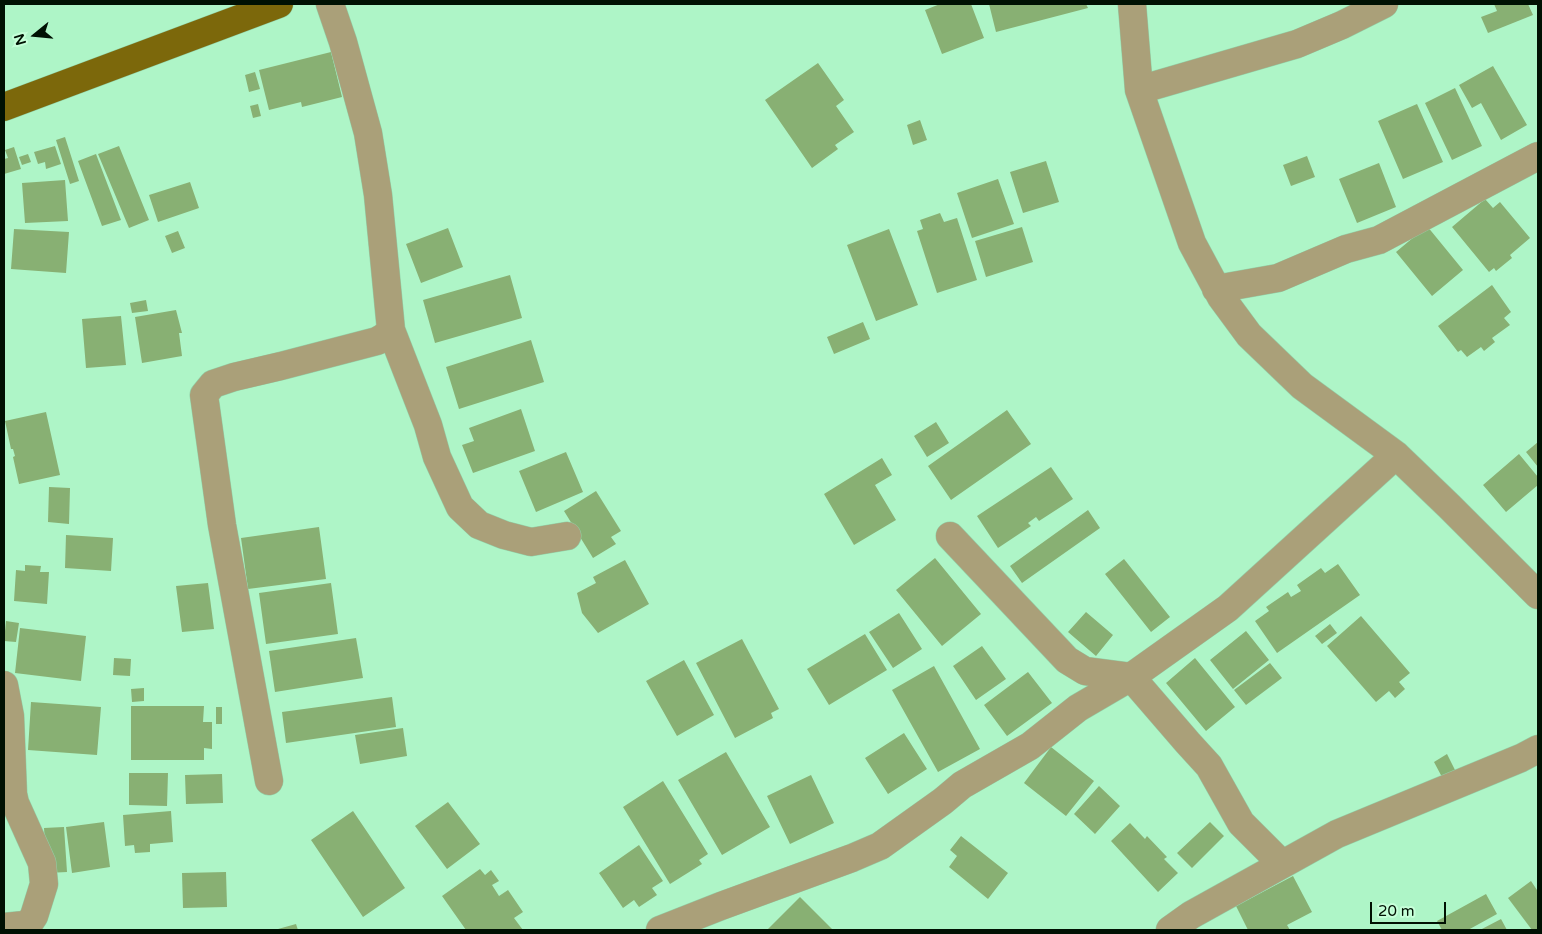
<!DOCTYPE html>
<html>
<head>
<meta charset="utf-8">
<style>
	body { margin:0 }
	#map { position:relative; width:1542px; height:934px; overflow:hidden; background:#aef5c7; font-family:"Varela Round",sans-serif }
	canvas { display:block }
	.frame { position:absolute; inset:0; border:5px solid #001103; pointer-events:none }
	.north { position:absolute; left:10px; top:10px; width:50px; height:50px; -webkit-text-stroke:4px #c6ffd9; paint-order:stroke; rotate:253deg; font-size:14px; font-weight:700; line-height:20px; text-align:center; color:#001103 }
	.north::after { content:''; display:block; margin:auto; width:18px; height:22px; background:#001103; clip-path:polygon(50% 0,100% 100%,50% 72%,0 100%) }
	.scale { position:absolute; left:1370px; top:902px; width:76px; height:22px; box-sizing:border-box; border:2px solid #001103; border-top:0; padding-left:6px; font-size:15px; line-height:18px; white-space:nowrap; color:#001103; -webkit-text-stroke:4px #c6ffd9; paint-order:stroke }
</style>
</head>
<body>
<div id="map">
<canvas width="1542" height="934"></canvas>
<div class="frame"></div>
<div class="north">N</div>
<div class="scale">20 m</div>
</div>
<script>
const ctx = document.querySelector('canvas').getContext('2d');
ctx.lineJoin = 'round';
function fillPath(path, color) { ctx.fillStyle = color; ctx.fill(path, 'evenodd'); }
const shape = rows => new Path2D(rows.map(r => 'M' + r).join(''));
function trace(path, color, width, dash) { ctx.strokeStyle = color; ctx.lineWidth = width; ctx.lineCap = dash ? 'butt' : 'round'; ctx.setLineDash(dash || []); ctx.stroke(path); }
fillPath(shape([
	[940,4,971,4,984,38,942,54,925,10],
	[989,4,1086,4,1088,8,996,32],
	[1494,4,1528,4,1533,15,1488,33,1481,17,1497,11],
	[331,52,342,97,302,107,301,102,269,110,259,70],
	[818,63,844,100,836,106,854,132,835,145,838,149,812,168,765,100],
	[1493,66,1527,125,1501,140,1481,103,1472,108,1459,85],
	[255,72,260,89,249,92,245,75],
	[1455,88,1482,146,1452,160,1425,103],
	[258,104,261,116,253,118,250,106],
	[1417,104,1443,162,1403,179,1378,121],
	[920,120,927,140,913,145,907,125],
	[65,137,79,181,70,184,56,140],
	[55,146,61,164,46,169,45,162,38,164,34,152],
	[119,146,149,220,129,228,98,154],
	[14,147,21,169,4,174,4,159,8,158,5,150],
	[28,154,31,162,22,165,19,157],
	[96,154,121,220,102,226,78,161],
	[1307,156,1315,177,1291,186,1283,165],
	[1046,161,1059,202,1023,213,1010,172],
	[1379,163,1396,207,1357,223,1339,179],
	[998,179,1014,224,972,238,957,193],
	[65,180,68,221,25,223,22,183],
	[190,182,199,208,158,222,149,195],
	[1485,199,1493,208,1500,202,1530,238,1510,255,1512,258,1496,271,1494,268,1489,272,1452,227],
	[940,213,944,222,957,218,977,280,937,293,917,231,923,229,920,220],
	[1427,226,1463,270,1432,296,1396,252],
	[1022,227,1033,262,986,277,975,241],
	[448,228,463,267,421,283,406,244],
	[14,229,69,232,66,273,11,269],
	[889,229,918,305,876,321,847,245],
	[178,231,185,248,172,253,165,236],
	[510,275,522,318,435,343,423,300],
	[1492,285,1511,312,1504,318,1510,325,1492,338,1495,342,1484,351,1481,347,1467,357,1461,350,1458,352,1438,326],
	[146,300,148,311,132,313,130,303],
	[176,310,182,333,179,333,182,356,142,363,135,317],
	[121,316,126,365,86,368,82,319],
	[863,322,870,339,834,354,827,337],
	[531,340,544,382,459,409,446,367],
	[521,409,535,451,473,473,462,445,474,441,469,428],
	[1007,410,1031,444,951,500,928,466],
	[46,412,60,475,19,484,13,457,15,456,13,449,11,449,5,421],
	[936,422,949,443,927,457,914,436],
	[1538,442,1538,467,1526,452],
	[566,452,583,492,536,512,519,471],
	[1519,454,1538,477,1538,485,1506,512,1483,485],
	[882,458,892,475,875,485,896,520,854,545,824,494],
	[1051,467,1073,499,1039,521,1036,517,1028,523,1031,526,998,548,977,516],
	[49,487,70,488,69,524,48,522],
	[596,491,621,531,611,537,616,544,593,558,564,511],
	[1088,510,1100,528,1022,583,1010,566],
	[319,527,326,579,248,589,241,538],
	[66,535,113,538,111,571,65,568],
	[935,558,981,614,942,646,896,590],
	[1124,559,1170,617,1151,632,1105,574],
	[625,560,649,604,598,633,582,613,577,593,596,583,593,577],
	[1338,564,1360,595,1277,653,1255,621,1269,611,1266,607,1288,592,1291,597,1301,591,1297,585,1321,568,1325,573],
	[25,565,41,566,40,572,49,572,47,604,14,601,16,570,25,571],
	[208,583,214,629,182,632,176,586],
	[331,583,338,634,266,644,259,593],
	[1086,612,1113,635,1096,656,1068,632],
	[899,613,922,649,893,668,869,632],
	[1361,616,1410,673,1399,682,1405,689,1395,698,1389,691,1376,702,1327,646],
	[6,621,19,623,16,642,4,641],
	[1330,624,1337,633,1322,644,1315,636],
	[20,628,86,636,81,681,15,673],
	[1246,631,1269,660,1233,689,1210,660],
	[865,634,887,670,829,705,807,669],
	[356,638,363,678,275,692,269,651],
	[742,639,779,709,771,713,773,718,735,738,696,663],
	[982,646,1006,679,976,700,953,666],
	[114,658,131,659,130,676,113,675],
	[1195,658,1235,707,1206,731,1166,683],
	[684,660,714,715,677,736,646,681],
	[1270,663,1282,678,1246,705,1234,690],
	[934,666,980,749,938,772,892,690],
	[1028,672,1052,703,1007,736,984,705],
	[144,688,144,701,132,702,131,689],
	[392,697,396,727,286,743,282,712],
	[31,702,101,707,97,755,28,750],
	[131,706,204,706,203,722,212,722,212,749,204,748,204,760,131,760],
	[216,707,222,707,222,724,216,724],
	[403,728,407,756,360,764,355,735],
	[904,733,927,769,888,794,865,758],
	[1051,747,1094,781,1066,816,1024,783],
	[726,752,770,827,722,855,678,780],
	[1447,754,1456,772,1443,779,1434,762],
	[129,773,168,773,167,806,129,805],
	[222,774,223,803,186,804,185,775],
	[811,775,834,823,790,844,767,796],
	[663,781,708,854,699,860,702,864,670,884,623,807],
	[1099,786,1120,806,1095,834,1074,814],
	[448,802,480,844,447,869,415,826],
	[171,811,173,842,150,844,150,852,135,853,134,845,125,846,123,815],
	[353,811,405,888,363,917,311,840],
	[104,822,110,867,72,873,66,827],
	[1210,822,1224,836,1192,868,1177,853],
	[1130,823,1145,839,1147,836,1167,857,1164,859,1178,873,1158,892,1111,841],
	[64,827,67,872,47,873,44,828],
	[961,836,1008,873,988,899,949,867,957,856,950,850],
	[639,845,663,881,652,888,657,895,639,907,634,900,623,908,599,873],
	[480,869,485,875,491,870,499,881,492,885,499,896,508,890,523,912,514,918,523,930,466,930,442,896],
	[226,872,227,907,183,908,182,873],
	[1293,876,1312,912,1287,925,1290,930,1248,930,1236,906],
	[1531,881,1537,890,1538,889,1538,930,1532,930,1508,898],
	[1486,894,1497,914,1468,930,1442,930,1437,921],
	[800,897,833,930,767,930],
	[1501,919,1507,930,1480,930],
	[296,924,298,930,278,930,278,929]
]), '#88b073');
const minor = shape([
	[1132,4,1139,90,1192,243,1221,297,1249,335,1302,386,1396,455,1450,507,1538,595],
	[1139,90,1297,44,1342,25,1384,4],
	[1216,289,1278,278,1346,249,1379,240,1538,156],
	[391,330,428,425,437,457,460,507,479,525,504,535,531,542,567,536],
	[950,536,1067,660,1085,671,1131,677,1188,743,1209,766,1241,823,1282,864],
	[4,685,10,716,13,794,15,803,42,863,44,884,34,916,30,922,24,925,4,927],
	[269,781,222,525,204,395,213,384,234,377,281,366,377,341,384,337,391,330,378,195,368,133,343,42,330,4],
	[660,930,721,906,852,858,880,846,943,801,962,785,1030,746,1078,708,1131,677,1228,608,1396,455],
	[1170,930,1191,915,1337,834,1521,758,1538,749]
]);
const major = shape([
	[4,107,279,4]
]);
trace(minor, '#92d1a8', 29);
trace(major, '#92d1a8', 29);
trace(minor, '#aaa079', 28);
trace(major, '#7c680b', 28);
</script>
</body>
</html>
